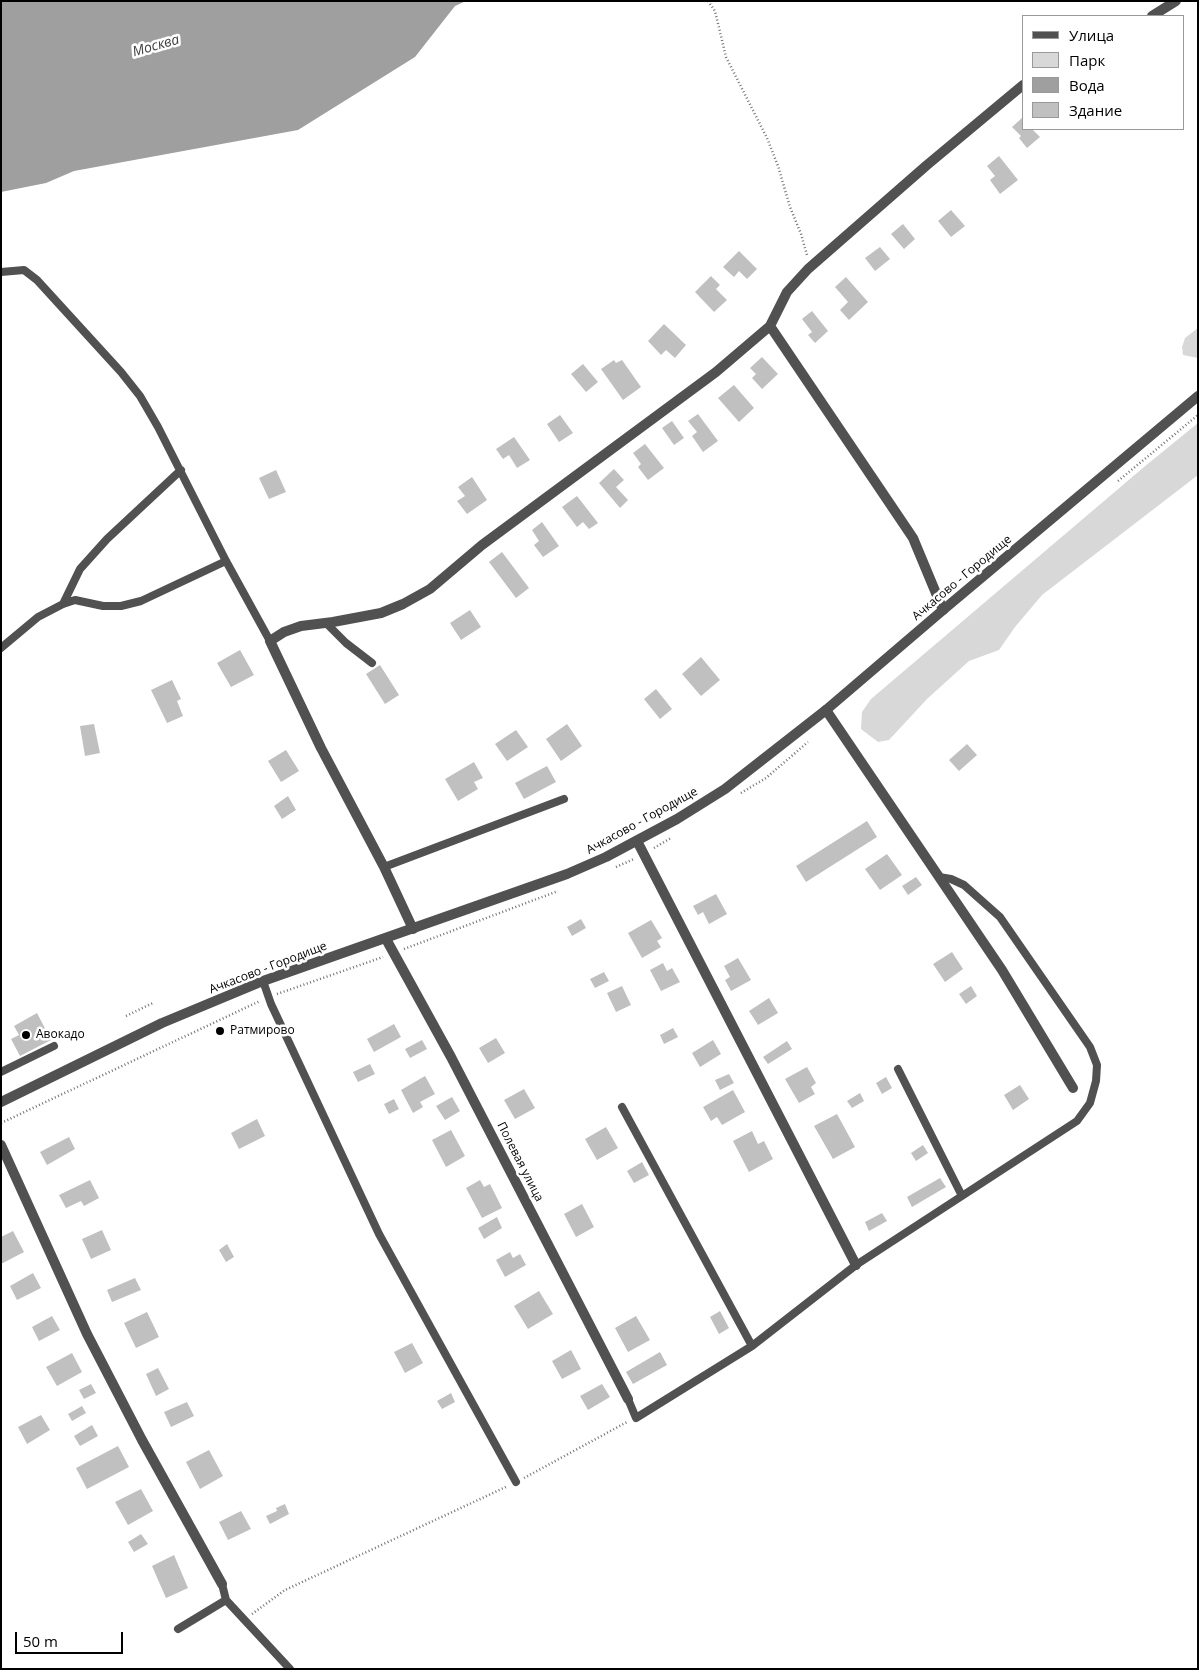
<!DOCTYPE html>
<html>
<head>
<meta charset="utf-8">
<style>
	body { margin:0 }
	#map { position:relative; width:1199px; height:1670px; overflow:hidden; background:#fff; font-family:"Open Sans",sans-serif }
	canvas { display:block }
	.frame { position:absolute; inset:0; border:2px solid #000; pointer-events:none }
	.legend { position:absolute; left:1022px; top:15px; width:162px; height:115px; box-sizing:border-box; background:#fff; border:1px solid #999; margin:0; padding:6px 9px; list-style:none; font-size:15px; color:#000 }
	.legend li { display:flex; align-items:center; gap:10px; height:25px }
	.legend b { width:25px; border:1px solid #999 }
	.scale { position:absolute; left:15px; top:1632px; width:108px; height:22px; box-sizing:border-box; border:2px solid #000; border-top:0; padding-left:6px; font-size:15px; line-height:18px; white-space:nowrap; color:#000; -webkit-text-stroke:4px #fff; paint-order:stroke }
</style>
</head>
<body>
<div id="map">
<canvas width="1199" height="1670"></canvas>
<div class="frame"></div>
<ul class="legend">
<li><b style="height:6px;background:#515151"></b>Улица</li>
<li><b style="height:14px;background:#d8d8d8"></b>Парк</li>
<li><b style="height:14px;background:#9f9f9f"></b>Вода</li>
<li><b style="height:14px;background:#c0c0c0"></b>Здание</li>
</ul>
<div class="scale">50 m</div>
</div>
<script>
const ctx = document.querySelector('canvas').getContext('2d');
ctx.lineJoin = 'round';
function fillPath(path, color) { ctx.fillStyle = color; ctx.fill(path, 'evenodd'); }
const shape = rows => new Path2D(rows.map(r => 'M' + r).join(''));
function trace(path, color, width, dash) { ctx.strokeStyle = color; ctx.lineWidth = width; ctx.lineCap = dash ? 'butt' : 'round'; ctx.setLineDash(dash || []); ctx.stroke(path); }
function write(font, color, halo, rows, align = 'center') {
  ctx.font = font + ' "Open Sans",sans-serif'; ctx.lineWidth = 5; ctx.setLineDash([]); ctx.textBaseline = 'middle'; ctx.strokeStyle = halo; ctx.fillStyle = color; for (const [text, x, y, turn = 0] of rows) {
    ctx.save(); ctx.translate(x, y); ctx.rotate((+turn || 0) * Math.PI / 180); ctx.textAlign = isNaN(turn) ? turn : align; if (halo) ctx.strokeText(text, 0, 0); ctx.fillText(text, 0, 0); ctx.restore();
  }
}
fillPath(shape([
	[1198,328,1198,358,1183,355,1182,347,1185,338],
	[1198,423,1198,475,1042,595,1015,627,999,650,969,661,927,699,889,740,878,742,861,729,862,712,871,699,1144,467]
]), '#d8d8d8');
fillPath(shape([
	[1,1,466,1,455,6,415,57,298,130,74,171,46,183,1,192]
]), '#9f9f9f');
fillPath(shape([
	[1023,117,1023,129,1032,129,1040,137,1027,148,1019,138,1021,136,1012,127],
	[999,156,1018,180,1000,194,990,180,995,176,987,166],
	[951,210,965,226,951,237,938,221],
	[903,224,915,239,904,249,891,234],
	[880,247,890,259,875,271,865,258],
	[739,251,757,269,747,279,739,271,734,277,723,267],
	[711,276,720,285,716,289,727,300,714,312,695,292],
	[846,277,868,302,849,320,840,310,848,302,835,287],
	[812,311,828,331,815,343,808,335,812,332,802,319],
	[664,324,686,345,675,358,666,350,661,355,648,341],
	[762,357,778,374,762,389,752,378,756,374,750,368],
	[614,360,616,363,622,360,641,387,623,400,601,369],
	[583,364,598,382,586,392,571,374],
	[734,385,754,408,739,422,718,398],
	[698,414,718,441,703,452,692,436,697,432,688,421],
	[560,415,573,433,559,442,547,424],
	[672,421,684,438,674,445,662,428],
	[514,437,530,460,517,468,509,455,503,459,496,449],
	[645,444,664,468,648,480,638,467,641,464,633,453],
	[614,469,624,480,616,487,628,500,620,508,599,483],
	[276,470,286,492,269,499,259,478],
	[472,477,487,500,467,514,457,501,465,496,458,487],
	[577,496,598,523,589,529,583,522,577,527,562,507],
	[542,522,559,546,543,557,534,545,539,541,532,530],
	[502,552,529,588,516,598,489,562],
	[470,610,481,627,461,640,450,623],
	[240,650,254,675,231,687,217,663],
	[701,657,720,680,701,696,682,674],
	[380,665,399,695,385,704,366,674],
	[172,680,181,699,177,701,183,716,167,723,151,690],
	[656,689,672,709,660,719,644,699],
	[94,724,100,753,85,756,80,726],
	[567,724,582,746,561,761,546,739],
	[516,730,528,747,507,761,495,744],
	[967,744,977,755,959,771,949,760],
	[286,750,299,771,281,782,268,761],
	[474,762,483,778,474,782,478,789,458,801,445,779],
	[547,766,556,782,524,799,515,783],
	[288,796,296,810,282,819,274,806],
	[867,821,877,837,806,882,796,866],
	[887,854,902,875,880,890,865,869],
	[916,877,922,885,908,895,902,886],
	[716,894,727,914,709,924,703,912,698,915,693,906],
	[581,919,586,928,572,936,567,927],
	[651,920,662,938,657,941,661,947,642,958,628,933],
	[952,952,963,969,945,982,933,964],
	[738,958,751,980,731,991,725,980,730,977,724,966],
	[663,963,667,971,672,968,680,982,661,991,650,970],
	[604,972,609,981,595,988,590,979],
	[622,986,631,1005,616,1012,607,993],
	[971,986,977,996,966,1004,959,994],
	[769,998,778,1013,758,1025,749,1011],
	[37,1013,51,1040,20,1056,11,1039,19,1035,14,1026],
	[394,1024,401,1037,374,1052,367,1039],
	[673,1028,678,1037,664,1044,660,1035],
	[496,1038,505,1053,488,1063,479,1048],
	[422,1040,427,1049,410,1058,405,1049],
	[713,1040,721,1054,700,1067,692,1053],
	[787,1041,792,1049,768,1064,763,1057],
	[370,1064,375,1074,358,1082,353,1072],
	[807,1067,816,1083,811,1087,815,1094,799,1103,785,1079],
	[729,1074,734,1083,720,1090,715,1080],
	[425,1076,435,1094,420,1102,423,1107,413,1113,401,1090],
	[886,1077,892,1088,882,1094,876,1083],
	[1020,1085,1029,1099,1013,1110,1004,1095],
	[524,1089,535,1108,515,1119,504,1100],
	[733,1090,745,1112,722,1125,717,1117,711,1121,703,1107],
	[860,1093,864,1101,852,1108,847,1101],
	[452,1097,460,1111,445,1120,436,1106],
	[394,1099,399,1109,389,1114,384,1104],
	[837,1114,855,1147,833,1159,814,1126],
	[257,1119,265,1136,239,1149,231,1133],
	[606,1127,618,1148,597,1160,585,1139],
	[451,1130,465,1156,446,1167,432,1140],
	[752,1131,758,1144,764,1141,773,1159,749,1172,733,1141],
	[69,1137,75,1149,47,1165,40,1152],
	[923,1145,928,1153,916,1161,911,1153],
	[642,1162,649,1175,634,1183,627,1171],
	[940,1178,946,1187,912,1207,907,1197],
	[90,1180,99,1198,84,1206,81,1201,66,1208,59,1195],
	[480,1180,484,1187,490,1184,502,1208,482,1218,466,1188],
	[582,1204,594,1227,576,1237,564,1214],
	[882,1213,887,1221,869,1231,865,1222],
	[497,1217,502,1228,484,1239,478,1228],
	[102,1230,111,1250,91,1259,82,1239],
	[13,1231,24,1252,1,1264,1,1237],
	[227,1244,234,1257,226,1262,219,1250],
	[510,1252,513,1258,520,1254,526,1265,505,1277,496,1260],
	[33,1273,41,1288,17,1300,10,1286],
	[135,1278,141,1290,112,1302,107,1290],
	[539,1291,553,1314,528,1329,514,1306],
	[720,1311,729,1328,719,1334,710,1317],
	[147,1312,159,1337,136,1348,124,1323],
	[52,1316,60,1330,39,1341,32,1327],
	[636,1316,650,1340,628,1352,615,1328],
	[412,1343,423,1363,405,1373,394,1352],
	[571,1350,581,1369,562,1379,552,1361],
	[660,1352,667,1365,633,1384,626,1372],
	[72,1353,82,1372,57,1386,46,1367],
	[158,1368,169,1389,156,1396,146,1374],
	[91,1384,96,1393,84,1399,79,1390],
	[602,1384,610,1397,588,1410,580,1396],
	[451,1393,455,1402,442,1409,437,1401],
	[187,1402,194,1416,171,1427,164,1412],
	[82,1406,86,1413,72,1421,68,1414],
	[41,1415,50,1430,27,1444,18,1427],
	[92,1425,98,1436,80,1446,74,1436],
	[118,1446,129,1467,87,1489,76,1468],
	[209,1450,223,1476,200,1489,186,1462],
	[141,1489,153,1511,128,1525,115,1502],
	[285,1504,289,1514,270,1524,266,1516,277,1511,276,1508],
	[241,1511,251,1529,228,1540,219,1522],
	[141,1534,148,1544,134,1552,128,1542],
	[174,1555,188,1588,166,1598,152,1566]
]), '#c0c0c0');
trace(shape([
	[708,1,715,11,726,57,767,138,778,166,790,207,801,234,807,255],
	[1118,481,1198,415],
	[741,793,766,778,808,742],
	[654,848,671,838],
	[616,867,634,859],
	[404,949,558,891],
	[277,994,383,957],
	[126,1016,153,1003],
	[1,1123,260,1001],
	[524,1478,627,1422],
	[252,1614,285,1590,508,1486]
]), '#737373', 2.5, [1, 2.5]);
trace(shape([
	[1,272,24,270,37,280,121,372,140,396,158,427,226,561,270,641],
	[63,604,80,569,107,539,181,470],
	[326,623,346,643,372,663],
	[1,648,38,617,63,604,75,600,103,606,121,606,141,601,226,561],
	[384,867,564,799],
	[263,981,271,1004,379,1234,516,1482],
	[898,1069,962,1196],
	[1,1072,54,1046],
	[622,1107,752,1346],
	[628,1399,636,1418,752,1346,856,1265,1077,1121,1090,1103,1096,1081,1097,1065,1090,1047,1000,917,964,885,951,879,939,877],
	[222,1584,226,1600,290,1669],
	[178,1629,226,1600]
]), '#515151', 8);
trace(shape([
	[1152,16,1176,1],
	[770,326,913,538,943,610],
	[826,710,1002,970,1073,1088],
	[637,841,856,1265],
	[413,929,384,867,321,748,270,641,284,632,301,626,333,622,381,613,403,604,430,589,482,545,716,372,770,326,787,292,808,269,927,165,1023,85],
	[386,939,451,1057,628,1399],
	[1,1145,87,1334,142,1440,222,1584]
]), '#515151', 10);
trace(shape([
	[1,1102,162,1023,263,981,567,874,606,857,677,819,725,789,826,710,943,610,1198,396]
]), '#515151', 10);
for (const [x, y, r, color] of [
	[220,1031,5,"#000"],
	[26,1035,5,"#000"]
]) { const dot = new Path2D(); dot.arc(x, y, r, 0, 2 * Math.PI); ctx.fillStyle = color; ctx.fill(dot); trace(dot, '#fff', 2); }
write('12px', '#000', '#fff', [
	["Ачкасово - Городище",962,578,-40],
	["Ачкасово - Городище",642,821,-29],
	["Ачкасово - Городище",268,968,-21],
	["Полевая улица",520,1162,63]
]);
write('12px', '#000', '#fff', [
	["Ратмирово",230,1031],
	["Авокадо",36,1035]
], 'left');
write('italic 14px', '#404040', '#fff', [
	["Москва",156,46,-16]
]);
</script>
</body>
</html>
